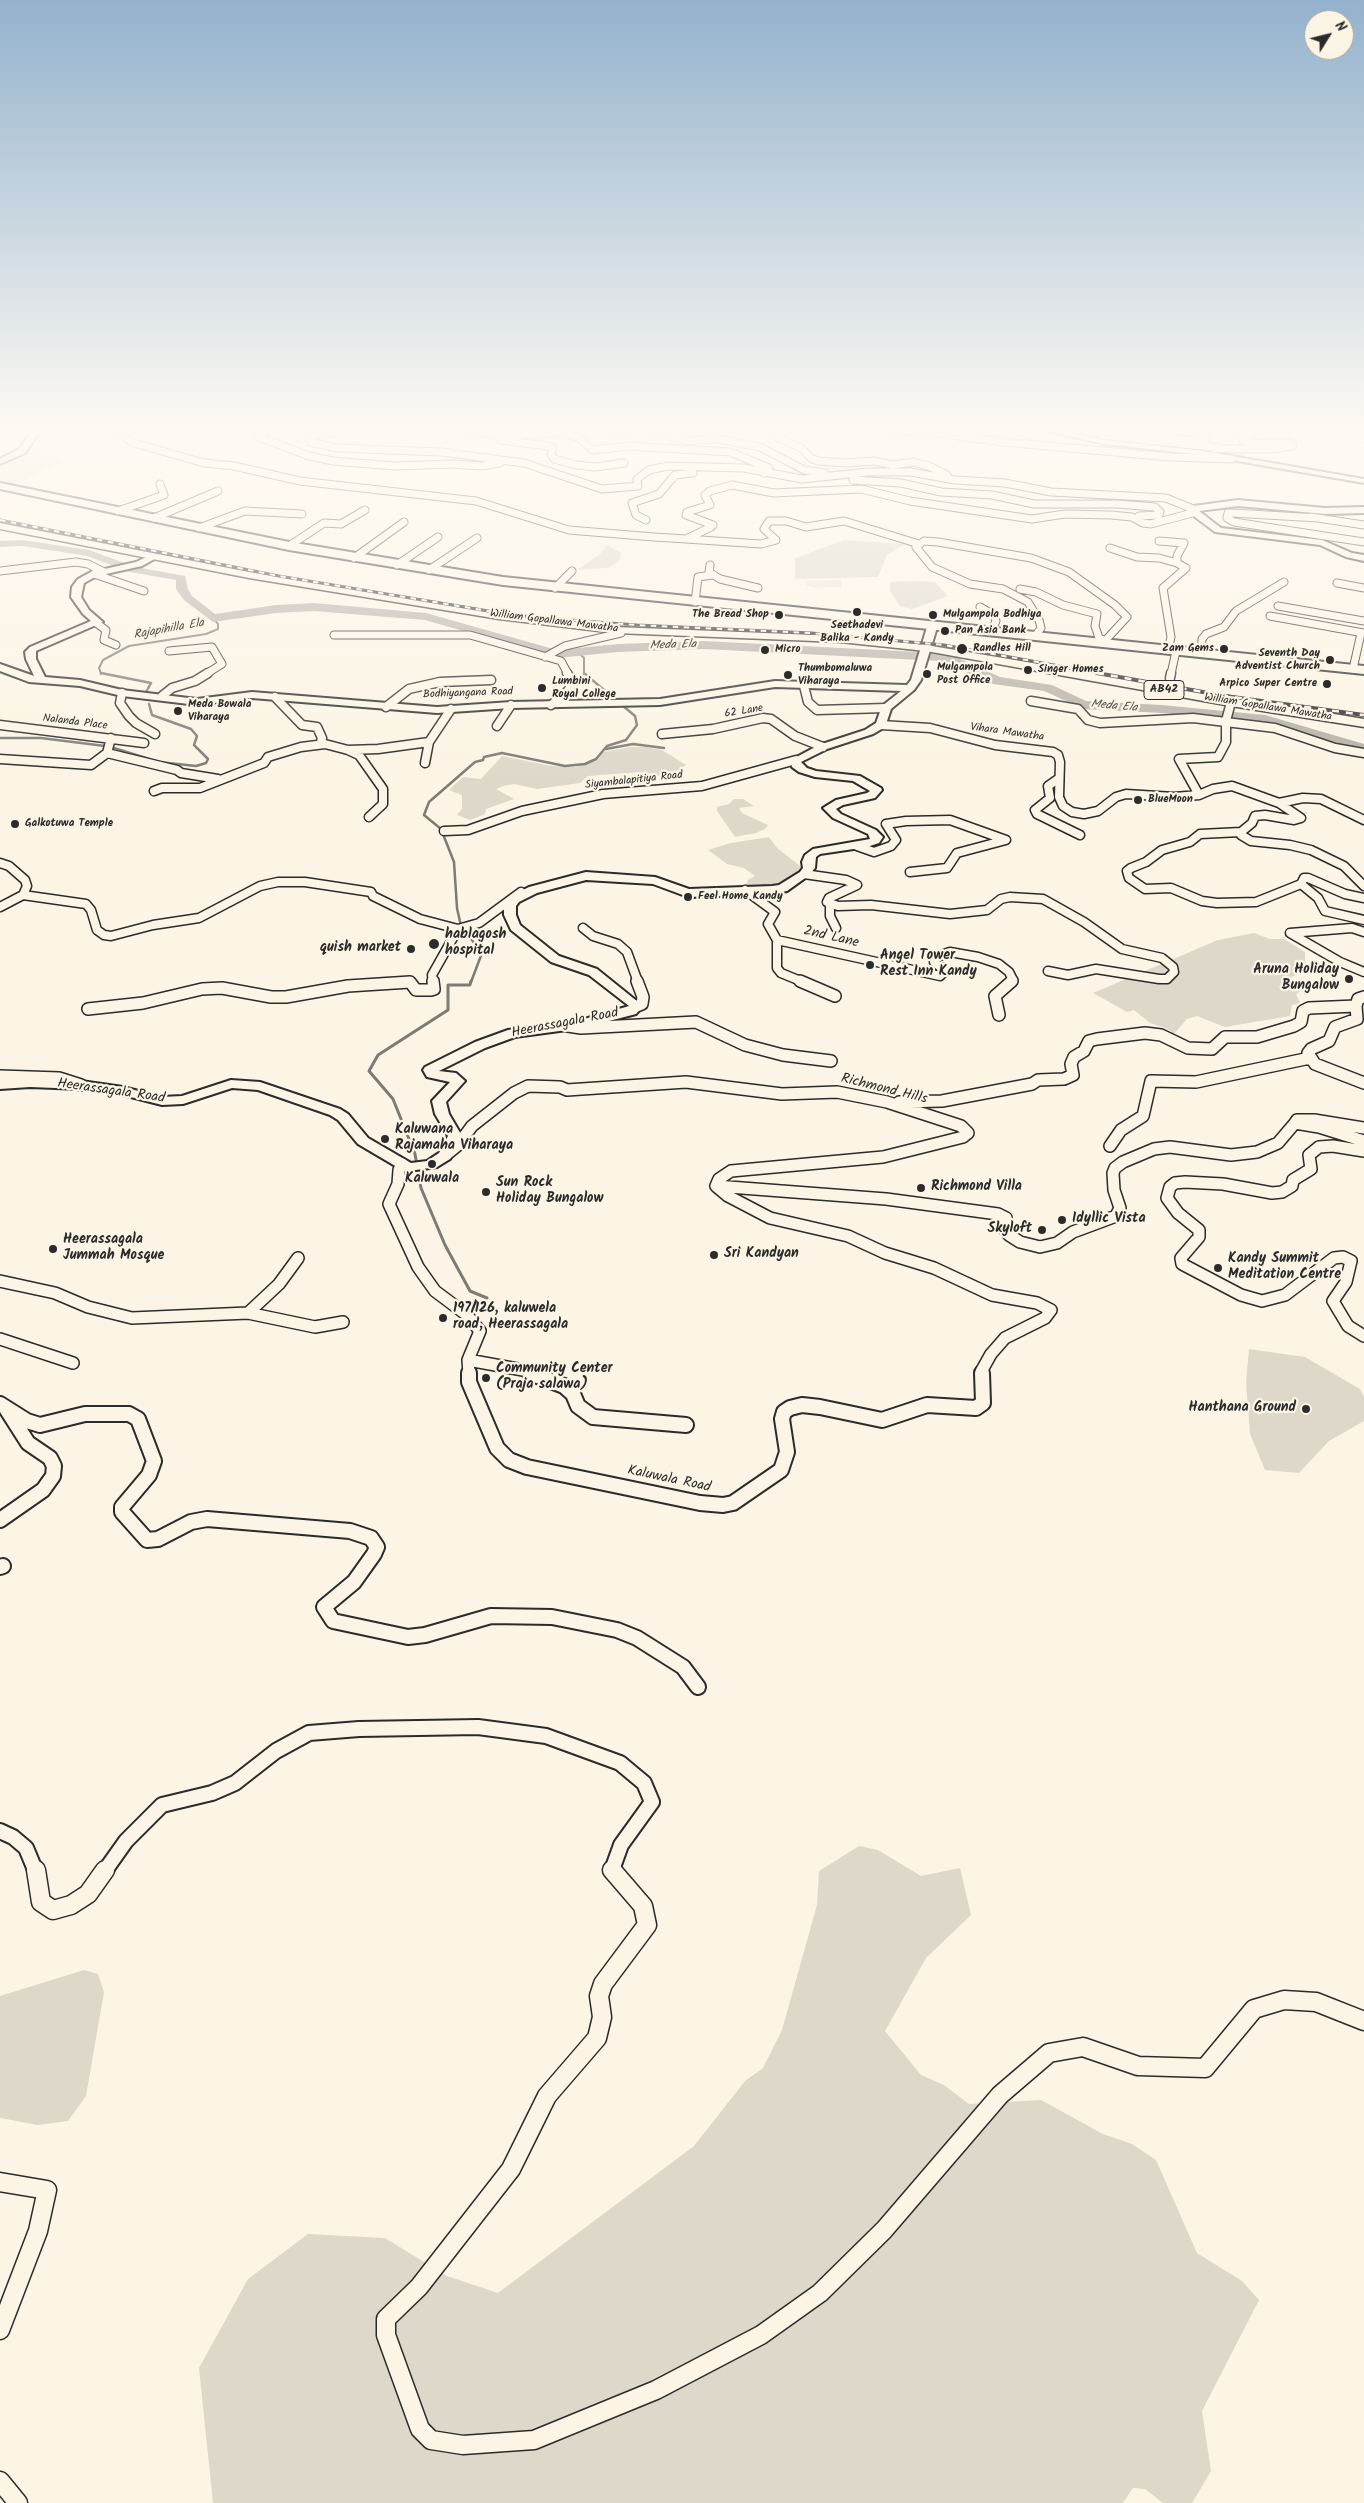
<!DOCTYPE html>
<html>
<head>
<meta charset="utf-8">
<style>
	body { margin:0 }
	#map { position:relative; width:1364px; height:2503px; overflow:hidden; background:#fcf5e5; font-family:Kalam,sans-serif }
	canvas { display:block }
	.north { position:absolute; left:1304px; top:10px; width:50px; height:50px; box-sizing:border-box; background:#fcf5e5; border:1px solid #a8a49b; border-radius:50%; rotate:54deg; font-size:14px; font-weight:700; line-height:20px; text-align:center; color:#2b2b2b }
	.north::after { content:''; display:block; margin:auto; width:18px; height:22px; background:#2b2b2b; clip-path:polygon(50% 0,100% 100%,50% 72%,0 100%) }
</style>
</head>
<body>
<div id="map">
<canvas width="1364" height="2503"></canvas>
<div class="north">N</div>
</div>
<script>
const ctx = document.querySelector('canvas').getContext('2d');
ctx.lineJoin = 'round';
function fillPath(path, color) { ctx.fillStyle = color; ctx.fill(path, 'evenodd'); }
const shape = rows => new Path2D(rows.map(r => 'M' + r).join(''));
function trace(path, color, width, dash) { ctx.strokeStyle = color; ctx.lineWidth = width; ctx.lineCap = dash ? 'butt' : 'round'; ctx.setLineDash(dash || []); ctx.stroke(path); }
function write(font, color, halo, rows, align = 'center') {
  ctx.font = font + ' Kalam,sans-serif'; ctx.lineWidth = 4.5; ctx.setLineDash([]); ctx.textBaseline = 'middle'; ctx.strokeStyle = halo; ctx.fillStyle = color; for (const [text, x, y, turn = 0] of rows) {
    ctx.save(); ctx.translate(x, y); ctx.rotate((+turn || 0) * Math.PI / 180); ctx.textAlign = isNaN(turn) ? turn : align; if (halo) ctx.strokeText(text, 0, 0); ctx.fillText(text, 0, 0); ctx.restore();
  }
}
fillPath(shape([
	[25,452,63,461,11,487,0,484,0,464],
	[841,580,841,587,817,588,807,586,805,581]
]), '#ece6d7');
fillPath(shape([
	[844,540,905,544,887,555,878,577,795,579,795,558],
	[607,545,622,553,618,562,608,568,577,570,600,554],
	[915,581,935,582,948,596,912,609,900,606,890,591,890,582],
	[630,747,646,747,662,750,686,765,671,775,653,776,640,772,588,776,580,783,537,789,514,784,503,786,496,789,514,799,486,809,485,814,470,820,457,815,462,809,462,795,449,790,463,777,481,779,502,756,552,766,576,767,596,759,603,752],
	[734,799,743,799,754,806,739,808,742,813,768,825,765,829,756,833,735,837,717,811,717,807,729,804],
	[769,837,777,848,804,869,788,884,775,888,746,885,748,880,755,876,744,868,727,864,708,850,731,843],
	[1254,933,1270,939,1284,939,1305,952,1305,962,1309,966,1295,971,1296,975,1283,981,1286,987,1295,986,1300,988,1301,991,1296,994,1300,1003,1292,1005,1290,1016,1225,1027,1197,1016,1187,1019,1174,1034,1168,1029,1150,1023,1134,1010,1127,1012,1093,993,1218,940],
	[1249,1349,1305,1357,1360,1389,1364,1397,1364,1421,1329,1441,1299,1473,1265,1470,1250,1434,1246,1383],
	[859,1846,878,1850,921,1876,960,1868,971,1915,926,1958,885,2031,921,2075,944,2085,969,2104,1041,2100,1103,2134,1132,2144,1156,2160,1197,2253,1242,2281,1259,2300,1202,2411,1211,2471,1192,2503,1163,2503,1145,2489,1133,2488,1123,2503,213,2503,199,2368,248,2279,308,2234,385,2238,447,2276,498,2293,694,2146,745,2081,763,2068,782,2030,817,1905,819,1871],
	[84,1970,98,1974,104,1992,86,2096,68,2121,38,2125,0,2118,0,1996]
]), '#ded8ca');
trace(shape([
	[578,652,584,658,584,674],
	[101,674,99,668,103,660,129,646,206,634,218,629,218,624,213,618]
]), '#7d7b74', 2);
trace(shape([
	[101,673,151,683,145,694],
	[0,738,41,738,105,746],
	[114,748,159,762,196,766,206,763,208,759,194,745,197,736,191,729,152,715,149,704],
	[606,749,633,744,664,748],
	[471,982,482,953,461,926,457,908,454,862,441,829,424,815,429,802,475,762,483,760,484,757,502,753,565,766,585,764,596,759,607,746,626,740,637,725,635,716,584,673]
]), '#7d7b74', 2.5);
trace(shape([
	[471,981,470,985,448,985,448,1010,378,1055,369,1071,393,1099,415,1154,421,1188,445,1245,470,1291,487,1298]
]), '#7d7b74', 3);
fillPath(shape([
	[23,540,89,550,136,567,185,576,188,589,192,596,215,614,276,605,314,603,426,613,557,650,618,644,704,641,940,653,956,657,1000,677,1052,685,1086,701,1162,705,1265,715,1364,744,1364,752,1264,723,1162,713,1084,709,1044,691,993,684,940,661,704,649,618,652,557,658,425,620,314,611,276,613,213,622,184,600,176,589,176,580,130,572,87,556,23,546,0,547,0,541,23,540]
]), '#b4b0a5');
const streetFar4 = shape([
	[116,431,134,443,204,463,234,466,300,481,476,501,569,530,654,537,686,539,711,527,713,525,686,515,687,512,710,505,705,495,710,491,732,485,774,493,861,489,910,501,1032,519,1065,514,1111,515,1132,517,1143,523,1151,524,1196,512],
	[266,431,259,437,309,456,333,461,395,466,451,464,482,466,500,463],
	[467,431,504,435,558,433,578,437,593,450,629,446,730,452,769,468,764,473],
	[611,431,629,431],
	[649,431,687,441,718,439,760,447,804,470,825,473],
	[764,431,801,448,811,458,818,461,846,463,874,461,893,465,913,462,929,466,947,475],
	[888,431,929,432,1003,442,1171,457,1232,459],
	[1200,431,1206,439,1201,441,1098,431,1103,435,1221,448],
	[337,433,321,432,309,439,310,442,337,448,441,452,524,463,602,489,638,486,637,479,649,470,668,466,744,468,802,479,868,472,911,472,955,480,1005,483,1051,492,1166,498,1193,509],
	[500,440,548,446,553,448,551,454,554,459,576,465,595,467,624,463],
	[1215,449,1272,449,1293,446,1290,443,1254,443,1243,440,1252,433,1249,431],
	[853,480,901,483,941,492,992,495,1034,504,1117,504,1155,507,1160,512,1159,515,1139,516],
	[118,511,164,495,160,484],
	[1311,517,1364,525],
	[154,518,218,491],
	[1318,518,1232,513,1228,513,1227,518,1234,522,1364,542],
	[646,520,636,515,632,503,659,494,675,475,693,473],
	[199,528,245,511,302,514],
	[686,539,761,544,776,540,764,529,769,521,786,521,806,527,844,521,919,544],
	[1159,541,1184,543,1177,556,1177,563,1186,568,1163,588,1171,637,1168,650],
	[289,546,324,523,341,524,365,510],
	[1110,548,1137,557,1159,558,1177,563],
	[354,558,404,522],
	[397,565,438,537],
	[710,565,709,572,720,579,758,588],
	[429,570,477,538],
	[0,571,76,562,88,564,104,572],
	[94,574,144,591],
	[1337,583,1364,588],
	[555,588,572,571],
	[1020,589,1036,592,1063,605,1097,614,1095,626,1099,638,1104,640],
	[695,602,698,577,713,575],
	[1278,606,1364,621],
	[980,607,994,615,996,621,992,630],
	[1270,616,1364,633],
	[96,623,106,630,104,640,116,645],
	[334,635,470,635,561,661,568,674],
	[1036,635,1041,628,1039,620,1028,602,1003,589,970,584,932,567,916,547,924,541,938,542,1031,558,1069,572,1115,605,1127,617,1103,643],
	[169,651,212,647,222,664,206,674],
	[1201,653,1202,639,1206,634,1224,627,1236,611,1284,582],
	[545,657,565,646,621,633],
	[1353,669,1361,633],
	[1171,674,1176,651]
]);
const streetFar3 = shape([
	[1170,678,1171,673],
	[804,686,808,702,817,710,886,708],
	[122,693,120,703,129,716,136,723,155,734],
	[162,696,172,688,195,681,208,673],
	[275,697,302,725,317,727,322,738,321,742,325,744],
	[1031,701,1078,709,1088,720,1100,723,1193,718,1275,728,1335,748,1364,753],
	[551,705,567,692,573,683,567,673],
	[386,707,409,689,440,682,491,680],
	[0,725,144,743],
	[881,725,930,728,995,745,1053,752,1058,755,1060,762,1059,797,1063,806,1072,812,1084,814,1098,811,1116,797,1126,794,1174,797,1199,795,1213,789,1232,786,1279,803,1303,798,1321,799,1364,820],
	[497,726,511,705],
	[662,734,713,729,763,718,771,719,795,736,823,747],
	[348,750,359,755,383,789,383,804,369,817],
	[107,753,177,770,181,773,218,779],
	[0,759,91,765,107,753,111,738],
	[425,763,429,742,451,709],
	[1058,779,1048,786,1050,798,1035,810,1037,814,1080,835],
	[154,791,162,788,200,788,264,763,268,757,301,747,325,744,348,750,378,749,429,742],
	[1199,795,1179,759,1218,757,1226,742,1226,721,1231,702],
	[1279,803,1301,818,1294,820,1265,815,1255,816,1252,823,1241,832,1241,835,1251,841,1290,845,1311,850,1344,866,1364,886],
	[444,831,468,830,522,811,603,794,702,786,796,760],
	[1241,832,1200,834,1190,842,1162,850,1146,862,1131,868,1127,871,1129,878,1145,889,1171,888,1202,901,1217,903,1256,902,1301,884],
	[857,846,874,852,891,846,896,840,886,824,906,821,950,820,1006,840,957,853,947,868,910,872],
	[0,863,9,866,25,880,27,886,23,895],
	[804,874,846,880,857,885,829,898,827,902,838,906,871,905,950,914,987,910,1001,899,1010,897,1043,899,1084,922,1122,949,1162,958,1173,967,1174,972,1167,979,1159,979,1096,969,1068,975,1048,971],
	[745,890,775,912,768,924,777,940,940,976,945,971,934,962,934,958,950,952,978,957,999,964,1009,972,1013,980,1010,982],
	[1364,898,1345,894,1308,878,1304,878,1301,884,1318,898,1325,911,1364,920],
	[830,904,830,916,836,928],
	[0,907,23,895,86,904,91,910,97,930,104,935,111,936,153,925,199,918,260,886,278,882,305,882,371,892,373,896,420,919,458,929,479,923,521,892],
	[583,928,593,936,618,944,627,952,638,982],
	[1364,932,1352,928,1290,933,1340,962,1364,972],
	[777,940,777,968,781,973,803,982],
	[405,982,410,982],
	[433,982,432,975,458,929]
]);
const streetFar2 = shape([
	[800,981,835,996],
	[637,1006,642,1004,643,997,637,981],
	[1356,1006,1358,999,1364,997],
	[88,1009,143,1003,202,989,222,988,271,997,286,997,348,986,410,982,416,990,431,990,434,989,433,981],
	[999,1015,995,996,1012,981],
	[568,1026,581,1028,696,1022,745,1045,783,1055,831,1061],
	[0,1076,59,1078,81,1085],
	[899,1102,942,1101,1032,1084,1038,1080,1064,1079,1073,1075,1071,1064,1074,1057,1084,1051,1089,1041,1097,1039,1145,1033,1161,1035,1188,1048,1212,1049,1225,1037,1257,1037,1294,1026,1301,1022,1303,1011,1309,1008,1356,1006,1357,1019,1335,1027,1329,1041,1311,1049,1308,1053,1315,1064,1364,1083],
	[1364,1128,1314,1120,1297,1120,1295,1123,1319,1127,1364,1141],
	[1110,1146,1121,1130,1143,1116,1151,1081,1196,1082,1310,1058],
	[1364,1151,1333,1146,1319,1147,1309,1155,1311,1169,1293,1180,1292,1186,1282,1192,1272,1193,1223,1184,1185,1182,1175,1183,1170,1187,1167,1198,1178,1213,1199,1230,1199,1237,1181,1258,1182,1264,1241,1295,1262,1301,1285,1295,1334,1258,1343,1257,1351,1261,1346,1282,1333,1301,1348,1326,1364,1336],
	[447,1154,458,1145,472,1126,514,1093,528,1086,560,1087,567,1090,686,1082,782,1094,837,1092,887,1102,961,1126,968,1133,963,1137,883,1157,731,1171,719,1179,716,1186,728,1196,770,1218,848,1236,885,1253,934,1268,992,1295,1037,1303,1051,1310,1045,1318,1005,1338,991,1354,982,1370,982,1374],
	[402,1164,399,1170,398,1184,389,1204,418,1267,435,1291,467,1315,480,1331,468,1360,469,1374],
	[716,1186,886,1199,998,1214,1006,1218,1003,1227,1009,1235,1020,1242,1040,1247,1057,1243,1073,1232,1116,1216,1120,1208,1114,1190,1113,1173,1115,1168,1123,1162,1154,1149,1170,1147,1231,1155,1257,1152,1278,1143,1295,1123],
	[0,1281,55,1293,88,1307,132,1318,248,1313,315,1327,343,1322],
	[248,1313,279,1284,298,1258],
	[0,1339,73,1363],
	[468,1360,523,1370,533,1374]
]);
const streetFar1 = shape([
	[469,1373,469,1382,497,1448,509,1460,527,1467,700,1503,723,1505,733,1503,781,1470,787,1452,782,1419,784,1412,790,1408,802,1405,820,1407,882,1420,927,1405,976,1408,983,1403,982,1373],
	[530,1373,564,1386,573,1394,578,1406,593,1417,686,1425],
	[0,1404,27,1421,40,1425,85,1414,129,1414,138,1419,154,1461,149,1475,122,1507,122,1512,147,1540,158,1539,191,1522,207,1519,350,1531,371,1538,377,1547,374,1554,354,1582,324,1607,333,1621,408,1637,425,1635,491,1616,552,1617,617,1630,637,1638,683,1667,698,1687],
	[0,1520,43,1490,53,1476,54,1466,50,1458,28,1443,7,1410],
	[0,1567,3,1566],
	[0,1831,13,1837,26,1848,36,1872],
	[104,1872,126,1841,162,1805,212,1793,235,1783,276,1751,309,1733,359,1729,478,1727,546,1736,620,1763,644,1783,652,1802,621,1845,612,1870,613,1872]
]);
const street = shape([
	[36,1870,41,1902,53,1910,71,1905,88,1894,105,1870],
	[612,1870,643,1906,647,1925,603,1984,599,1996,602,2017,597,2038,547,2096,511,2169,419,2287,386,2319,386,2335,420,2429,431,2440,463,2445,534,2440,656,2390,761,2335,820,2293,884,2230,1000,2095,1049,2053,1083,2047,1138,2066,1205,2068,1254,2009,1284,2000,1316,2002,1364,2021],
	[0,2182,47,2190,38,2231,0,2330],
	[0,2481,18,2503]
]);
const secondary = shape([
	[32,431,40,431,25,453,0,464,0,459,19,449,32,431],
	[1047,431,1060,431,1104,440,1203,451,1364,479,1364,483,1203,455,1104,444,1047,431],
	[1238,500,1325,508,1364,507,1364,513,1325,514,1238,506,1199,511,1221,528,1322,540,1352,553,1364,555,1364,561,1346,557,1320,545,1215,532,1195,517,1189,509,1193,506,1238,500],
	[151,555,158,557,142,566,97,576,84,583,81,597,89,610,103,622,36,651,36,659,45,677,80,680,122,690,197,699,252,692,437,707,511,702,660,699,775,681,907,685,911,680,928,624,933,621,938,624,921,680,914,690,891,709,885,727,873,734,827,749,801,762,807,768,816,771,860,776,881,788,882,790,875,798,843,805,836,809,841,814,876,830,883,837,879,843,867,847,820,854,816,857,815,868,808,876,787,891,772,894,688,897,653,884,586,880,537,893,519,902,516,906,516,915,520,925,559,956,597,969,643,1006,636,1014,582,1028,515,1037,485,1048,439,1071,456,1073,465,1081,446,1102,449,1114,462,1136,450,1159,437,1167,409,1171,397,1167,358,1144,338,1120,330,1115,258,1090,232,1088,183,1104,162,1105,123,1095,81,1089,30,1087,0,1089,0,1081,30,1079,81,1081,123,1087,162,1097,182,1096,231,1080,260,1082,340,1109,348,1114,368,1138,411,1163,427,1161,439,1153,448,1136,435,1114,432,1101,450,1082,427,1077,423,1070,425,1067,475,1042,508,1030,581,1020,629,1006,589,975,551,962,511,930,504,915,504,906,511,896,529,887,586,872,655,877,689,889,772,886,779,885,800,872,803,868,802,862,805,855,813,849,870,839,868,834,833,818,823,808,836,800,867,793,870,791,853,781,815,777,799,772,792,767,791,760,819,745,865,730,876,723,882,706,901,691,775,687,660,705,511,708,437,713,252,698,197,705,122,696,80,686,29,682,0,671,0,664,34,676,26,659,25,652,30,647,91,621,83,614,71,597,72,587,78,579,91,572,136,562,151,555]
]);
const primary = shape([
	[0,523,249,572,499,613,615,627,840,636,926,645,1364,719,1364,727,1231,706,926,651,840,642,615,633,499,619,249,578,0,529,0,523]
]);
const highway = shape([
	[0,483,289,542,503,577,1364,666,1364,674,503,585,289,550,0,489,0,483]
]);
trace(streetFar4, '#2b2b2b', 9);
trace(streetFar3, '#2b2b2b', 11);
trace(streetFar2, '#2b2b2b', 14);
trace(streetFar1, '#2b2b2b', 18);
trace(street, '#2b2b2b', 21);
trace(secondary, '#2b2b2b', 4);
trace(primary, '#2b2b2b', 3);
trace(highway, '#2b2b2b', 4);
trace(streetFar4, '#fcf5e5', 7);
trace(streetFar3, '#fcf5e5', 8);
trace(streetFar2, '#fcf5e5', 11);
trace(streetFar1, '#fcf5e5', 14);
trace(street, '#fcf5e5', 18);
fillPath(secondary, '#fcf5e5');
fillPath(primary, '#fcf5e5');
fillPath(highway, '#fcf5e5');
const railFar1 = shape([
	[0,520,279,576,518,616,637,625,811,633,944,645,1103,674]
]);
const rail = shape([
	[1097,673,1225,696,1364,715]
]);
trace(railFar1, '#2b2b2b', 3);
trace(rail, '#2b2b2b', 4);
trace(railFar1, '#fcf5e5', 2, [5.5]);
trace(rail, '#fcf5e5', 2.5, [7]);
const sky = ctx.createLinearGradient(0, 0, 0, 781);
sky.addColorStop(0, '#93b2cd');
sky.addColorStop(0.55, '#fefaf3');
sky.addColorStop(1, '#fefaf300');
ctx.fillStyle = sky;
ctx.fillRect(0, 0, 1364, 781);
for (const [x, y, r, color] of [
	[857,612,5,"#2b2b2b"],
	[779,615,5,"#2b2b2b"],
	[933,615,5,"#2b2b2b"],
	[945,631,5,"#2b2b2b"],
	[962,649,6,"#2b2b2b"],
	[1224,649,5,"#2b2b2b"],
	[765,650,5,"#2b2b2b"],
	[1330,660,5,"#2b2b2b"],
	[1028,670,5,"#2b2b2b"],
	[927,674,5,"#2b2b2b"],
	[788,675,5,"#2b2b2b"],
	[1327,684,5,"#2b2b2b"],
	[542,688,5,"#2b2b2b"],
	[178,711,5,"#2b2b2b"],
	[1138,800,5,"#2b2b2b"],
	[15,824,5,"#2b2b2b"],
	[688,897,5,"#2b2b2b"],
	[434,944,6,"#2b2b2b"],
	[411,949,5,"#2b2b2b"],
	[870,965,5,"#2b2b2b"],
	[1349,979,5,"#2b2b2b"],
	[385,1139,5,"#2b2b2b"],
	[432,1164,5,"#2b2b2b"],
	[921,1188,5,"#2b2b2b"],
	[486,1192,5,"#2b2b2b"],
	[1062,1220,5,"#2b2b2b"],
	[1042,1230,5,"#2b2b2b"],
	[53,1249,5,"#2b2b2b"],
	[714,1255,5,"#2b2b2b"],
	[1218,1268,5,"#2b2b2b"],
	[443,1318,5,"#2b2b2b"],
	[486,1378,5,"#2b2b2b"],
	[1306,1409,5,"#2b2b2b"]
]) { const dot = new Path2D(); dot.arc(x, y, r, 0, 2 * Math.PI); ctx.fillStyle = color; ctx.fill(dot); trace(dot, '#fcf5e5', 2); }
write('bold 11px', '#2b2b2b', '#fcf5e5', [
	["The Bread Shop",769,615,"right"],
	["Mulgampola Bodhiya",943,615],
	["Seethadevi",857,626,"center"],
	["Balika - Kandy",857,639,"center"],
	["Pan Asia Bank",955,631],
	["Randles Hill",973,649],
	["Zam Gems",1214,649,"right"],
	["Micro",775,650],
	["Seventh Day",1320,654,"right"],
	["Adventist Church",1320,667,"right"],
	["Mulgampola",937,668],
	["Post Office",937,681],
	["Thumbomaluwa",798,669],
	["Viharaya",798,682],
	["Singer Homes",1038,670],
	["Lumbini",552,682],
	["Royal College",552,695],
	["Arpico Super Centre",1317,684,"right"],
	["Meda Bowala",188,705],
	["Viharaya",188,718],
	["BlueMoon",1148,800],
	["Galkotuwa Temple",25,824],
	["Feel Home Kandy",698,897]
], 'left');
write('11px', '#2b2b2b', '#fcf5e5', [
	["William Gopallawa Mawatha",554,622,7],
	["Bodhiyangana Road",468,694,-2],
	["William Gopallawa Mawatha",1268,708,9],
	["62 Lane",744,712,-9],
	["Nalanda Place",75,723,7],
	["Vihara Mawatha",1007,733,8],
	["Siyambalapitiya Road",634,781,-6]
]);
write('italic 12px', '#545350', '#fcf5e5', [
	["Rajapihilla Ela",169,630,-10],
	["Meda Ela",673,646,-2],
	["Meda Ela",1114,707,5]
]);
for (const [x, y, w] of [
	[1164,690,40]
]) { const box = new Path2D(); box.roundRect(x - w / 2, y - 9.5, w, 19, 4); ctx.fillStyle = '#fcf5e5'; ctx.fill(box); trace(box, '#2b2b2b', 1); }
write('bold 12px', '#2b2b2b', null, [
	["AB42",1164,690]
]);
write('bold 14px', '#2b2b2b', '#fcf5e5', [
	["hablagosh",445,936],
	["hospital",445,952],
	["quish market",401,949,"right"],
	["Angel Tower",880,957],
	["Rest Inn Kandy",880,973],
	["Aruna Holiday",1339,971,"right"],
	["Bungalow",1339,987,"right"],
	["Kaluwana",395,1131],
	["Rajamaha Viharaya",395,1147],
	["Kaluwala",432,1180,"center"],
	["Sun Rock",496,1184],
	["Holiday Bungalow",496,1200],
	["Richmond Villa",931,1188],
	["Idyllic Vista",1072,1220],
	["Skyloft",1032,1230,"right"],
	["Heerassagala",63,1241],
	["Jummah Mosque",63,1257],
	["Sri Kandyan",724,1255],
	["Kandy Summit",1228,1260],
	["Meditation Centre",1228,1276],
	["197/126, kaluwela",453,1310],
	["road, Heerassagala",453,1326],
	["Community Center",496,1370],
	["(Praja salawa)",496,1386],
	["Hanthana Ground",1296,1409,"right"]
], 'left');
write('14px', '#2b2b2b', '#fcf5e5', [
	["2nd Lane",831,938,13],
	["Heerassagala Road",565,1024,-11],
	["Richmond Hills",884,1090,14],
	["Heerassagala Road",111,1092,8],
	["Kaluwala Road",669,1480,12]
]);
</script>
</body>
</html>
